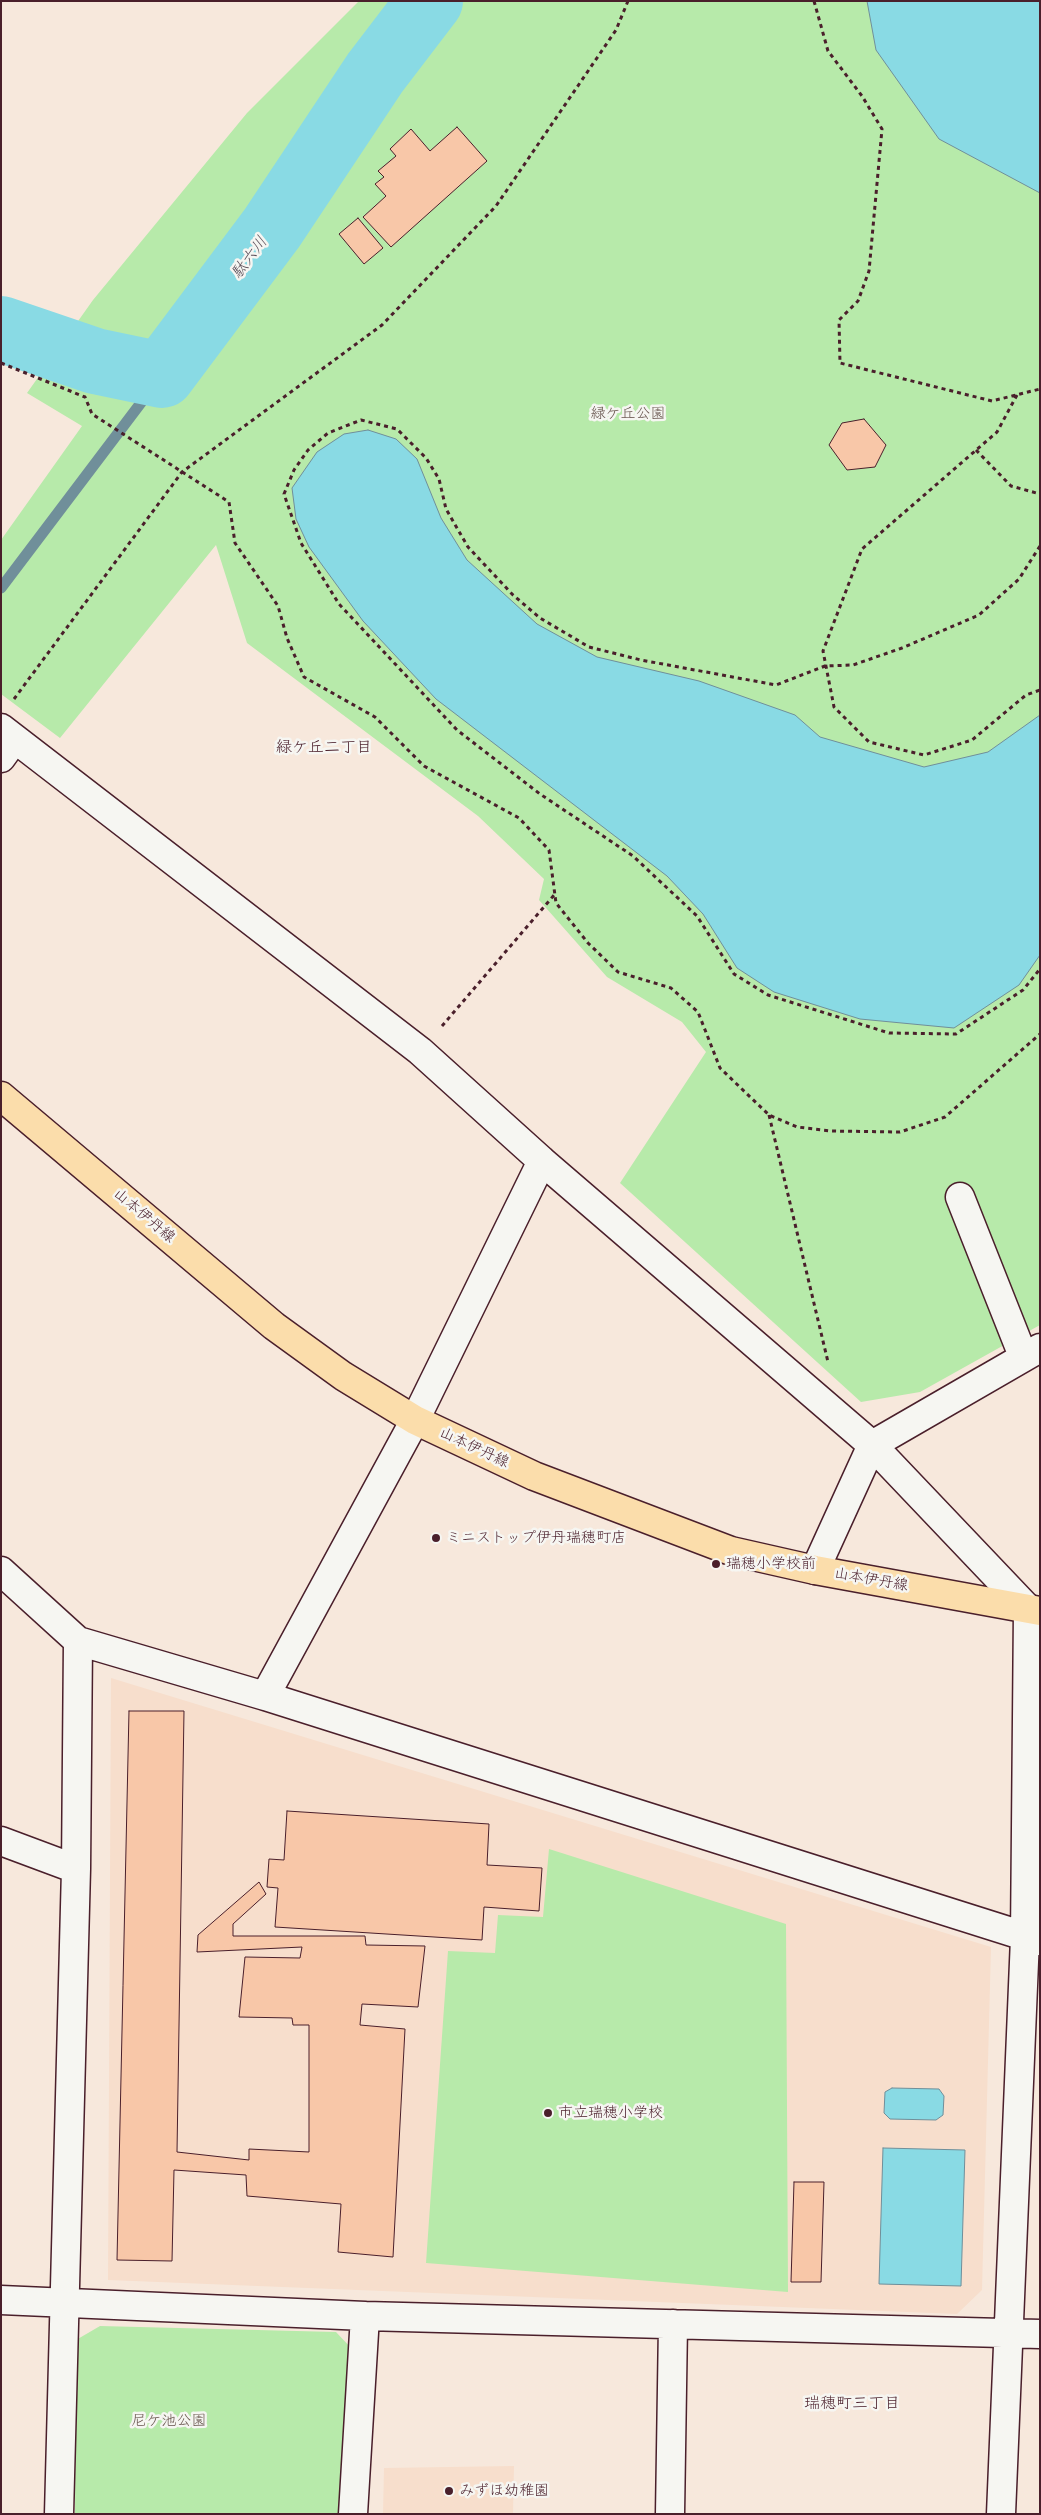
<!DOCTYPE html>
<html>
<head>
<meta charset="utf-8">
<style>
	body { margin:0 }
	#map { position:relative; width:1041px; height:2515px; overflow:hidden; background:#f7e8dc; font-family:Pangolin,sans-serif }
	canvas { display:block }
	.frame { position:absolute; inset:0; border:2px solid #4a1f2b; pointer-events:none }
</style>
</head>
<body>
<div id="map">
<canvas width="1041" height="2515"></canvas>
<div class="frame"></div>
</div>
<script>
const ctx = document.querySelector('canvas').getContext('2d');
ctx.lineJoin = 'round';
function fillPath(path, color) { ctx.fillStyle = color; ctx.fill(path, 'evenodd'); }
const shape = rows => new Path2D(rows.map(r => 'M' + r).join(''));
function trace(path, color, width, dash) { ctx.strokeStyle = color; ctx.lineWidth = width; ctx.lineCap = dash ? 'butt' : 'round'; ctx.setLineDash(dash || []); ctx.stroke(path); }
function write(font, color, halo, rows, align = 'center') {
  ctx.font = font + ' Pangolin,"Klee One",sans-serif'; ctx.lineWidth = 5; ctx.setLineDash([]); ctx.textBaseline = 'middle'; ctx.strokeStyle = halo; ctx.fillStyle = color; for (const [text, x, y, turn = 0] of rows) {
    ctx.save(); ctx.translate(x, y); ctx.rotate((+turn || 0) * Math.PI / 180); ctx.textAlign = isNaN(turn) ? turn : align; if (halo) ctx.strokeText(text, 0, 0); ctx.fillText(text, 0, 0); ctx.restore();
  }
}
fillPath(shape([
	[111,1678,991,1947,982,2290,957,2314,108,2280],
	[514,2466,513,2514,383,2514,384,2468]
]), '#f7decc');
fillPath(shape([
	[359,1,1040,1,1040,1325,920,1392,861,1402,620,1183,706,1052,682,1022,607,977,539,900,544,879,478,816,247,643,216,545,60,738,1,694,1,540,82,426,27,393,93,300,247,113],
	[549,1849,786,1924,788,2292,426,2263,448,1951,495,1953,498,1915,543,1917],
	[100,2326,336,2332,353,2350,342,2514,75,2514,76,2340]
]), '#b7eaaa');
const water = shape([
	[867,1,1040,1,1040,193,939,139,876,50,867,1],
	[368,430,396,439,417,459,441,518,467,560,537,624,597,657,699,681,795,715,820,737,924,767,988,752,1040,715,1040,955,1019,985,954,1028,860,1019,774,992,737,968,703,914,667,876,436,699,363,621,309,547,296,519,292,488,317,452,344,434,368,430],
	[892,2088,939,2089,944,2096,943,2115,936,2120,890,2119,884,2113,885,2092,892,2088],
	[883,2148,965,2150,961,2286,879,2284,883,2148]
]);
fillPath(water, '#89dae4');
trace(water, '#708f9a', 1);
trace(shape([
	[1,588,162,375]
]), '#708f9a', 11);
trace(shape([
	[1,329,95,361,162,375,272,228,375,73,430,1]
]), '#89dae4', 66);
const building = shape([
	[457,127,487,161,391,247,363,217,386,196,375,184,384,177,378,171,396,156,390,149,411,129,430,151,457,127],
	[358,218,383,248,364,264,339,234,358,218],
	[864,419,886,445,875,467,847,470,829,445,842,423,864,419],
	[129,1711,184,1711,177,2152,249,2160,249,2149,309,2152,309,2025,293,2025,292,2018,239,2017,245,1957,300,1958,302,1947,197,1952,198,1935,259,1882,266,1894,233,1924,233,1936,365,1936,366,1945,425,1946,418,2007,362,2004,360,2025,405,2029,393,2257,338,2252,341,2204,247,2196,246,2175,174,2170,172,2261,117,2260,129,1711],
	[287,1811,489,1824,487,1865,542,1868,539,1911,484,1907,482,1940,275,1927,278,1888,267,1887,269,1859,284,1860,287,1811],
	[794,2182,824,2182,821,2282,791,2282,794,2182]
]);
fillPath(building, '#f8c7a8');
trace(building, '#4a1f2b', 1);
const minor = shape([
	[1,728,420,1051,542,1161,872,1445,1028,1609,1025,1938,1001,2514],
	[1,758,14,740],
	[960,1197,1023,1356],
	[815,1570,872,1445,1040,1348],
	[1,1571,78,1641,265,1696,415,1420,542,1161],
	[265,1696,1040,1941],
	[1,1841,76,1869,78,1641],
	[1,2300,365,2316,1040,2334],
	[59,2514,76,1869],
	[353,2514,365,2316],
	[670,2514,673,2324]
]);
const major = shape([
	[1,1096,274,1326,343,1376,415,1420,534,1476,731,1551,815,1570,1040,1611]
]);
trace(minor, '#4a1f2b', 31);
trace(major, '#4a1f2b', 31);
trace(shape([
	[814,1,828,51,862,96,882,129,869,271,858,301,839,320,840,363,992,401,1040,389],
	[1,363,85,397,92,414,229,502,235,543,278,606,287,638,304,677,375,717,424,766,519,818,549,850,556,903,588,943,618,972,671,988,698,1012,720,1068,769,1115,797,1127,831,1131,900,1132,945,1117,1040,1034],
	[1017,395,997,432,862,549,823,651,834,707,869,742,924,755,972,740,1026,695,1040,690],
	[976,450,1011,486,1040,494],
	[1040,546,1019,579,979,615,902,648,853,665,825,666,776,685,641,660,589,647,540,618,513,595,468,547,446,509,439,479,426,458,397,429,361,420,328,433,308,450,294,470,284,494,301,543,339,604,457,730,540,794,633,856,697,916,734,974,768,995,889,1033,956,1034,1023,990,1040,969],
	[14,699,182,472,382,325,496,206,616,30,628,1],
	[442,1026,555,894],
	[769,1115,828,1362]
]), '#4a1f2b', 3, [4, 4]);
trace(minor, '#f6f6f2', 28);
trace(major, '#fbddab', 28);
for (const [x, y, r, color] of [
	[436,1538,5,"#4a1f2b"],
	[716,1564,5,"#4a1f2b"],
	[548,2113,5,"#4a1f2b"],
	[449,2491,5,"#4a1f2b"]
]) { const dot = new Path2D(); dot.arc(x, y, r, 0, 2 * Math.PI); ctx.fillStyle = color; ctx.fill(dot); trace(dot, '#f6f6f2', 2); }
write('15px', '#65524b', '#f6f6f2', [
	["緑ケ丘公園",628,414],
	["尼ケ池公園",169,2421]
]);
write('15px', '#4a1f2b', '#f6f6f2', [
	["山本伊丹線",144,1216,40],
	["山本伊丹線",474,1448,25],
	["山本伊丹線",871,1580,10]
]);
write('15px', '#4a1f2b', '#f6f6f2', [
	["ミニストップ伊丹瑞穂町店",446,1538],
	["瑞穂小学校前",726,1564],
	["市立瑞穂小学校",558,2113],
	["みずほ幼稚園",459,2491]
], 'left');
write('italic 16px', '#5a4e59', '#f6f6f2', [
	["駄六川",250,258,-53]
]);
write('16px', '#4a1f2b', '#f6f6f2', [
	["緑ケ丘二丁目",324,748],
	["瑞穂町三丁目",852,2404]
]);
</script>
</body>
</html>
